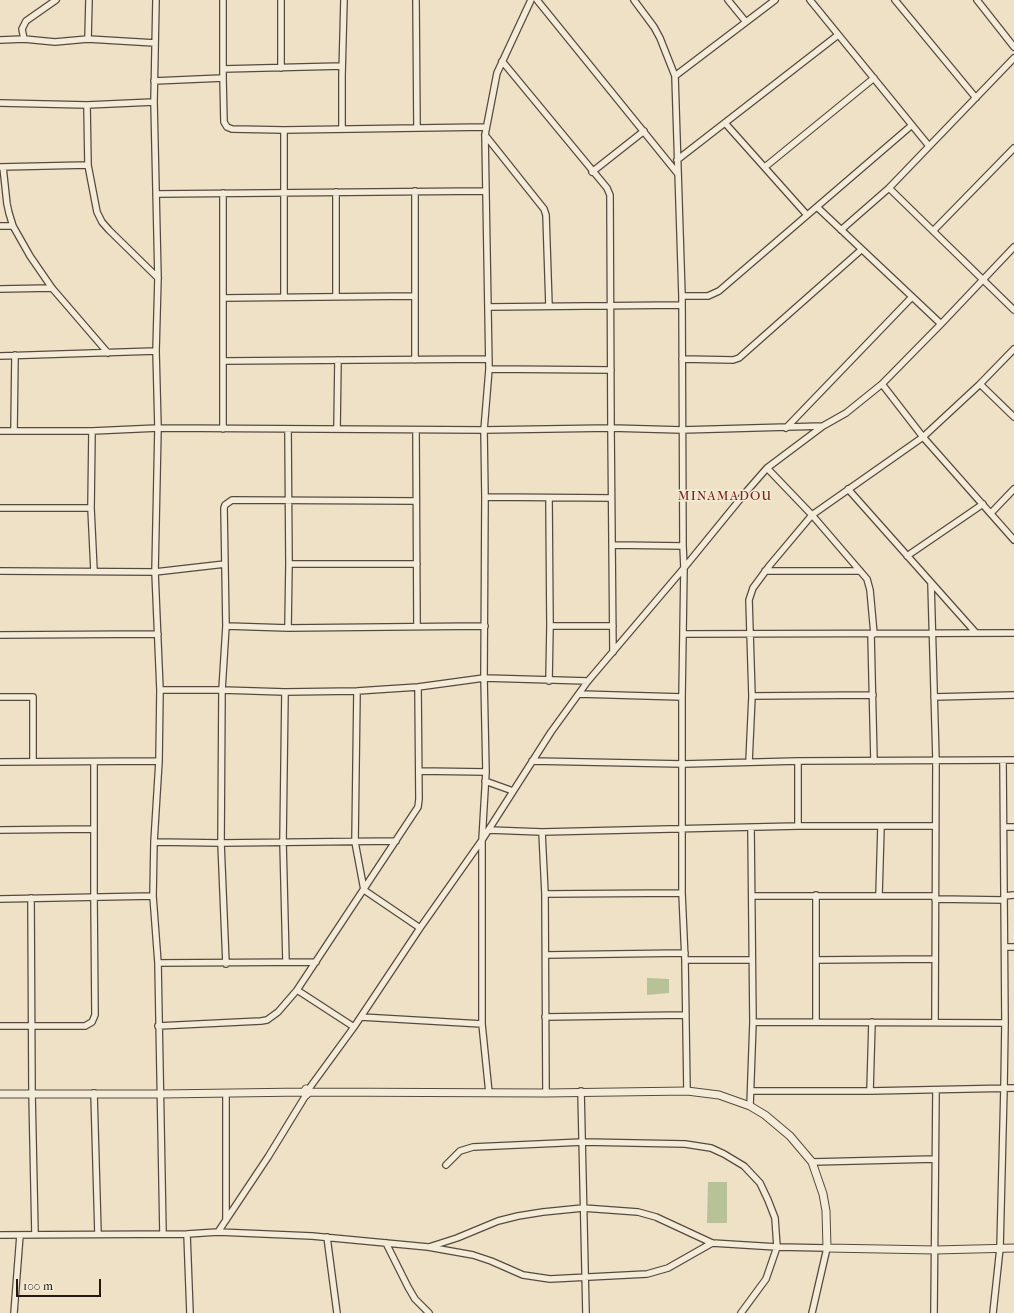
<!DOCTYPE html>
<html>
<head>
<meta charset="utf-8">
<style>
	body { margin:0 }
	#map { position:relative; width:1014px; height:1313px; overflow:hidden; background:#eee1c5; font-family:"IM FELL French Canon",serif }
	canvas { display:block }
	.scale { position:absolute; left:16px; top:1279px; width:85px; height:18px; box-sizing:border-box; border:2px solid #231812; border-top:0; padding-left:5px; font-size:12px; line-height:14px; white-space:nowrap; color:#231812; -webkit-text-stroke:3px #f4ecd9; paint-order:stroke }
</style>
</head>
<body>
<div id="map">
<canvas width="1014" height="1313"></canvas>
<div class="scale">100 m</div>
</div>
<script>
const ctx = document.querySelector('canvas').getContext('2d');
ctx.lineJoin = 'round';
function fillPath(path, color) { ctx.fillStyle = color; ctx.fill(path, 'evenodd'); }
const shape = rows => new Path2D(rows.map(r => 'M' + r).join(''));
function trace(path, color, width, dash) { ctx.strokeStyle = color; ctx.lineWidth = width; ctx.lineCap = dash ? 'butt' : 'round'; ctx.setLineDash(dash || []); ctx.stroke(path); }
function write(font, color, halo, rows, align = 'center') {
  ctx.font = font + ' "IM FELL French Canon",serif'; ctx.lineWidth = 3; ctx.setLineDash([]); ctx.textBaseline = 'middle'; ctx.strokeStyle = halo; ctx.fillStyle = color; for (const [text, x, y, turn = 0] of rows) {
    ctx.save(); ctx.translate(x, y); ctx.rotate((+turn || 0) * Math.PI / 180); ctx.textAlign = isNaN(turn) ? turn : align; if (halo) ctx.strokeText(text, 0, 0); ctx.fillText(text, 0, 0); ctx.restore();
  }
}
fillPath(shape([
	[647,978,669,979,669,993,647,995],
	[708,1182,727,1182,727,1223,707,1223]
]), '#b7c396');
const minor = shape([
	[156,0,154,102,158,278,156,351,158,428,155,572,160,690,159,761,154,842,153,896,158,963,163,1234],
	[223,0,223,78,224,122,227,127,232,129,284,130,486,127],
	[281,0,281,68],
	[416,0,417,128],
	[537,0,678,174],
	[634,0,654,27,660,38,675,76,682,296,683,546,684,568,682,697,682,893,685,960,687,1091],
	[728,0,746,22],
	[810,0,929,146],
	[895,0,976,98],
	[977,0,1014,47],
	[24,39,22,29,26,21,56,0],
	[88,39,89,0],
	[0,40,24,39,55,42,88,39,155,43],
	[502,61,607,188,610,195,611,428,613,652],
	[223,69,342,66],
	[675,76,775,0],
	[154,81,223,78],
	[0,103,87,105,154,102],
	[87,105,88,165,97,212,102,222,109,230,158,278],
	[725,123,807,215],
	[342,129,342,75,344,0],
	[284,130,284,297],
	[485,135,544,209,546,215,549,306],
	[677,160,838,35],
	[0,167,88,165],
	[3,167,7,204,9,213,13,226,30,256,52,288,108,353],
	[765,167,874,78],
	[592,172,644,131],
	[889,188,1014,310],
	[415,191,415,360],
	[156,194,485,191],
	[817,207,941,324],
	[0,226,13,226],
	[841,230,889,188,1014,58],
	[933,231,1014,148],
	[0,289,52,288],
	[682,296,708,296,719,291,912,125],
	[336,297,336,192],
	[223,298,415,296],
	[489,307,682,305],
	[0,356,156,351],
	[682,359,733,360,739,358,861,250],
	[224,361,489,359],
	[489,369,611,370],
	[882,384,923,437,1014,540],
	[980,384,1014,417],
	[786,428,911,298],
	[223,429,223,193],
	[337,429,338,360],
	[416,430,417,626],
	[0,431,92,431,158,428,484,430,611,428,682,430,823,426],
	[14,431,15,355],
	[92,431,91,508,94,571],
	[767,468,812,515,867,579,870,590,874,634],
	[848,489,976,633],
	[485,497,611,498],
	[0,508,91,508],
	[991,513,1014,489],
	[613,545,683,546],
	[907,556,983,504],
	[289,564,417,564],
	[0,571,155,572,225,564],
	[765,571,860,571],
	[931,583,936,760,935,1021],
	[226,626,288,628,485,626],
	[550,626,613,626],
	[288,628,289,564,288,429],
	[683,634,1014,633],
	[871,634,874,761],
	[0,635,158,634],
	[549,681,550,626,549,499],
	[160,690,222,690,285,692,357,691,418,687,484,678,588,681],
	[357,691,355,842,364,890,420,928],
	[285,692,283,842,286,962],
	[579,694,682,697],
	[752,696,873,695],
	[0,697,33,697,33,762],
	[934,697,1014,695],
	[532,761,683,764,798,761,1014,760],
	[798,761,798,826],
	[0,762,159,761],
	[749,762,752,696,749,600,753,588,770,565,812,515,923,437,979,385,1014,349],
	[419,771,486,772],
	[485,781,513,791],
	[1004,827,1014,827],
	[0,830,94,829],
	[489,830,542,832,798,826,935,826],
	[542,832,545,894,546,1093],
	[154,842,221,843,396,841],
	[545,894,682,893],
	[879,895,881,827],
	[752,896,935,896],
	[1004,896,1014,895],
	[31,898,32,1093,35,1234],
	[0,899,153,896],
	[935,899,1004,900],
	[1005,947,1014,947],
	[546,955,685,953],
	[685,960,752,960],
	[816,960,934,959],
	[158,963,316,962],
	[226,964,221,843,222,690,226,626,224,508,225,505,232,500,416,501],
	[297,990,354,1027],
	[361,1017,482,1024],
	[545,1017,686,1015],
	[753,1022,1005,1023],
	[816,1022,816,895],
	[0,1026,85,1026,92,1022,95,1015,94,898,94,762],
	[158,1026,261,1021,267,1020,278,1012,297,990,418,807,419,799,418,687],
	[308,1090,354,1027,420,928,482,840,551,732,588,681,684,568,746,492,767,468,823,426,846,413,882,384,941,324,1014,247],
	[581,1091,586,1313],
	[751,1091,870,1091,1014,1088],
	[870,1091,872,1022],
	[94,1093,98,1234],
	[226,1093,226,1220],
	[489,1093,482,1024,482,840,486,772,484,678,485,497,484,430,489,369,485,135,497,73,531,0],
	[750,1106,753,1022,751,828],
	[812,1162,935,1159],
	[446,1165,460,1151,473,1147,583,1142,685,1144,711,1148,724,1154,744,1166,760,1183,768,1200,775,1218,777,1247,766,1279,741,1313],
	[218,1232,268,1157,306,1095],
	[187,1234,190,1313],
	[0,1235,187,1234,218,1232,312,1236,428,1247,473,1255,491,1261,523,1275,550,1279,647,1274,668,1268,712,1243],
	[327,1237,337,1313],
	[386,1243,408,1287,415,1299,429,1313],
	[429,1247,457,1238,498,1221,518,1216,543,1212,583,1208,638,1212,656,1217,712,1243,777,1247,827,1248,812,1313],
	[14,1313,20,1235],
	[934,1313,936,1091],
	[993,1313,1000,1248,1004,1088,1005,1023,1003,761]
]);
const tertiary = shape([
	[309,1092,306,1089,304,1092,306,1095,309,1092,546,1093,687,1091,719,1095,750,1106,765,1115,790,1136,812,1162,823,1194,826,1211,827,1248,935,1250,1014,1248],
	[0,1094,161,1094,304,1092]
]);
trace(minor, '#564a3f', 8);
trace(tertiary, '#564a3f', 9);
trace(minor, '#f4ecd9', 5.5);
trace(tertiary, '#f4ecd9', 7);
ctx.letterSpacing = '1px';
write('13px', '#7a1f14', '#f4ecd9', [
	["MINAMADOU",725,497]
]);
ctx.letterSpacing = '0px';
</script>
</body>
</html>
